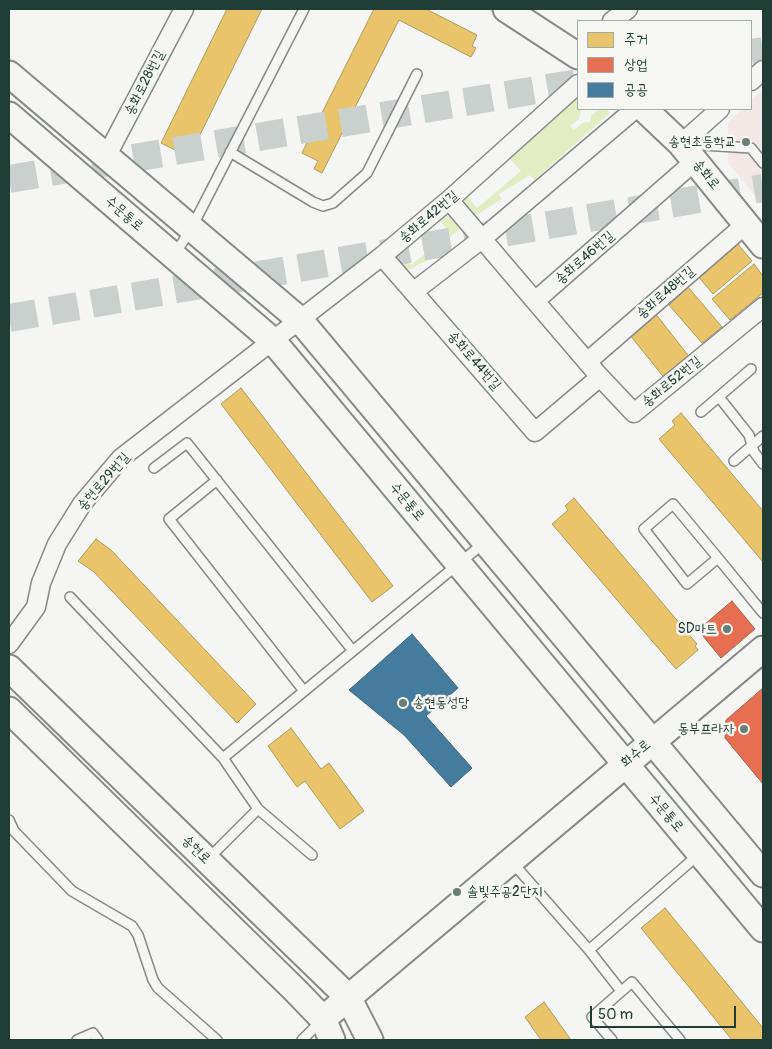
<!DOCTYPE html>
<html>
<head>
<meta charset="utf-8">
<style>
	body { margin:0 }
	#map { position:relative; width:772px; height:1049px; overflow:hidden; background:#f5f5f3; font-family:Pangolin,"Poor Story",sans-serif }
	canvas { display:block }
	.frame { position:absolute; inset:0; border:10px solid #1f3d34; pointer-events:none }
	.legend { position:absolute; left:577px; top:20px; width:175px; height:90px; box-sizing:border-box; background:#f6f6f2; border:1px solid #a0aca6; margin:0; padding:6px 9px; list-style:none; font-size:15px; color:#1f3d34 }
	.legend li { display:flex; align-items:center; gap:10px; height:25px }
	.legend b { width:25px; border:1px solid #a0aca6 }
	.scale { position:absolute; left:590px; top:1006px; width:146px; height:22px; box-sizing:border-box; border:2px solid #1f3d34; border-top:0; padding-left:6px; font-size:15px; line-height:18px; white-space:nowrap; color:#1f3d34; -webkit-text-stroke:4px #f6f6f2; paint-order:stroke }
</style>
</head>
<body>
<div id="map">
<canvas width="772" height="1049"></canvas>
<div class="frame"></div>
<ul class="legend">
<li><b style="height:14px;background:#e9c46a"></b>주거</li>
<li><b style="height:14px;background:#e76f51"></b>상업</li>
<li><b style="height:14px;background:#457b9d"></b>공공</li>
</ul>
<div class="scale">50 m</div>
</div>
<script>
const ctx = document.querySelector('canvas').getContext('2d');
ctx.lineJoin = 'round';
function fillPath(path, color) { ctx.fillStyle = color; ctx.fill(path, 'evenodd'); }
const shape = rows => new Path2D(rows.map(r => 'M' + r).join(''));
function trace(path, color, width, dash) { ctx.strokeStyle = color; ctx.lineWidth = width; ctx.lineCap = dash ? 'butt' : 'round'; ctx.setLineDash(dash || []); ctx.stroke(path); }
function write(font, color, halo, rows, align = 'center') {
  ctx.font = font + ' Pangolin,"Poor Story",sans-serif'; ctx.lineWidth = 5; ctx.setLineDash([]); ctx.textBaseline = 'middle'; ctx.strokeStyle = halo; ctx.fillStyle = color; for (const [text, x, y, turn = 0] of rows) {
    ctx.save(); ctx.translate(x, y); ctx.rotate((+turn || 0) * Math.PI / 180); ctx.textAlign = isNaN(turn) ? turn : align; if (halo) ctx.strokeText(text, 0, 0); ctx.fillText(text, 0, 0); ctx.restore();
  }
}
fillPath(shape([
	[763,90,763,205,728,163,728,122,743,109,751,109,751,101]
]), '#f2e8e5');
fillPath(shape([
	[578,98,578,109,591,109,581,111,579,119,570,126,574,130,582,123,590,122,592,115,599,109,606,109,610,113,534,180,530,175,499,194,502,199,473,217,464,203,466,195,477,208,521,171,509,158],
	[447,216,454,218,461,227,426,261,403,273,397,265,401,253,411,265,450,233,440,221]
]), '#e2edc3');
const homes = shape([
	[227,9,262,9,192,151,188,149,185,155,161,143,227,9],
	[374,9,426,9,477,35,472,46,476,48,471,57,399,20,322,173,314,169,318,161,302,153,374,9],
	[736,242,752,261,713,294,697,275,736,242],
	[754,264,763,276,763,293,730,320,712,299,754,264],
	[688,287,722,327,702,343,669,305,688,287],
	[655,313,691,359,666,380,629,334,655,313],
	[241,388,393,586,372,602,221,404,241,388],
	[681,413,763,511,763,562,659,439,675,425,672,421,681,413],
	[574,498,697,644,695,646,698,650,676,669,552,524,568,510,565,506,574,498],
	[96,539,111,550,256,704,237,723,94,572,78,561,96,539],
	[291,728,321,769,329,763,364,811,340,829,305,781,297,787,268,746,291,728],
	[665,908,763,1028,763,1040,732,1040,641,928,665,908],
	[544,1002,571,1040,541,1040,525,1017,544,1002]
]);
fillPath(homes, '#e9c46a');
trace(homes, '#ac9c5a', 1);
const shops = shape([
	[732,601,755,629,721,658,698,630,732,601],
	[763,688,763,784,725,738,726,720,763,688]
]);
fillPath(shops, '#e76f51');
trace(shops, '#ab6048', 1);
const public = shape([
	[412,634,458,688,426,716,472,768,451,787,404,735,349,690,412,634]
]);
fillPath(public, '#457b9d');
trace(public, '#3a687e', 1);
trace(shape([
	[751,53,763,51],
	[9,179,578,83],
	[9,318,763,188]
]), '#cad0cd', 28, [28, 14]);
const lane = shape([
	[686,144,751,148,763,163],
	[230,152,313,202,323,206,333,203,367,173,417,74],
	[175,254,191,229,304,9],
	[719,397,749,435,754,452,763,464],
	[701,412,751,369],
	[734,461,763,436],
	[154,468,187,443,353,651],
	[217,480,169,519,304,691],
	[718,558,687,584,644,529,673,504,718,558,763,613],
	[70,597,223,758,258,809,312,855],
	[223,758,485,542],
	[9,820,14,831,72,891,132,926,138,935,153,980,158,988,217,1040],
	[209,858,258,809],
	[512,862,589,950,698,855],
	[589,950,621,991],
	[77,1040,93,1033,98,1040],
	[302,1040,321,1021],
	[612,1040,592,1017,632,982,680,1040]
]);
const street = shape([
	[612,21,628,9],
	[751,81,763,70],
	[681,144,720,109],
	[106,157,184,9],
	[695,161,535,301,600,377,634,413,763,307],
	[449,200,535,301],
	[382,256,535,432,600,377],
	[413,292,483,238,635,109],
	[587,362,746,224],
	[9,644,36,607,41,583,57,544,82,504,121,458,382,256,449,200,578,84]
]);
const secondary = shape([
	[506,9,578,56],
	[9,74,300,320,763,874],
	[644,109,681,144,763,245],
	[9,115,273,341,763,929],
	[9,668,348,997,370,1040],
	[9,710,295,990,323,1019,332,1040],
	[323,1019,763,649]
]);
trace(lane, '#858a88', 12);
trace(street, '#858a88', 21);
trace(secondary, '#858a88', 29);
trace(lane, '#f5f5f3', 9);
trace(street, '#f5f5f3', 18);
trace(secondary, '#f5f5f3', 25);
for (const [x, y, r, color] of [
	[746,142,5,"#6a7d77"],
	[727,629,5,"#6a7d77"],
	[403,703,5,"#6a7d77"],
	[744,729,5,"#6a7d77"],
	[457,892,5,"#6a7d77"]
]) { const dot = new Path2D(); dot.arc(x, y, r, 0, 2 * Math.PI); ctx.fillStyle = color; ctx.fill(dot); trace(dot, '#f6f6f2', 2); }
write('14px', '#1f3d34', '#f6f6f2', [
	["송화로28번길",145,83,-63],
	["송화로",706,175,51],
	["수문통로",124,214,41],
	["송화로42번길",429,217,-40],
	["송화로46번길",585,258,-41],
	["송화로48번길",666,293,-41],
	["송화로44번길",474,361,49],
	["송화로52번길",672,382,-39],
	["송현로29번길",104,482,-49],
	["수문통로",407,502,50],
	["화수로",636,754,-40],
	["수문통로",666,813,50],
	["송현로",196,850,44]
]);
write('14px', '#1f3d34', '#f6f6f2', [
	["송현초등학교",736,142],
	["SD마트",717,629],
	["송현동성당",413,703,"left"],
	["동부프라자",734,729],
	["솔빛주공2단지",467,892,"left"]
], 'right');
</script>
</body>
</html>
